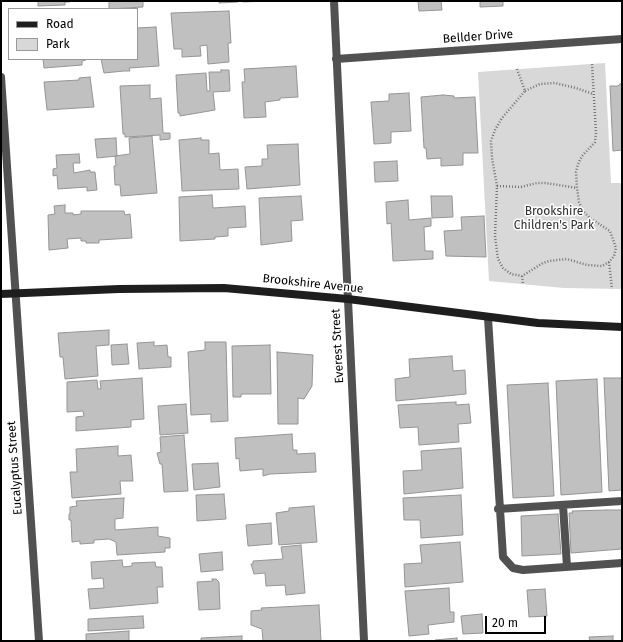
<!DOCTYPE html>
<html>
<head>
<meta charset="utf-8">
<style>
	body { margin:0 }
	#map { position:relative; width:623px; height:642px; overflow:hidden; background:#fff; font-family:"Fira Sans",sans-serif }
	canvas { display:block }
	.frame { position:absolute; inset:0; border:2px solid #000; pointer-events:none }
	.legend { position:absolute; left:8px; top:8px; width:130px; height:52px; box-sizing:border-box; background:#fff; border:1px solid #999; margin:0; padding:5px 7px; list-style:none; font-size:12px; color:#000 }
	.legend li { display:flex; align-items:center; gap:8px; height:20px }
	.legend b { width:20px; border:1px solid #999 }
	.scale { position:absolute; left:485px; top:616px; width:61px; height:18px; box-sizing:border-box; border:2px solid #000; border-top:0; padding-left:5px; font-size:12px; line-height:14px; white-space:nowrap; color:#000; -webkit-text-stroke:3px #fff; paint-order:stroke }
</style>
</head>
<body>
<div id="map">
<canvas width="623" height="642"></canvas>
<div class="frame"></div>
<ul class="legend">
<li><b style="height:5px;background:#1e1e1e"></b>Road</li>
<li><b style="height:11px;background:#d8d8d8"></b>Park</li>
</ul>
<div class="scale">20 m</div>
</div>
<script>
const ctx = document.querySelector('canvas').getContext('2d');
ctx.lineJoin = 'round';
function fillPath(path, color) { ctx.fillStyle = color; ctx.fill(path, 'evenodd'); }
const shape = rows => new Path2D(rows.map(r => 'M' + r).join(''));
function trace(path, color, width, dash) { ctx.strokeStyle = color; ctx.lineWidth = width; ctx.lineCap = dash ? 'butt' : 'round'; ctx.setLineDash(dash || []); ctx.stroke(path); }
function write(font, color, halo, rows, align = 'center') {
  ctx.font = font + ' "Fira Sans",sans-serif'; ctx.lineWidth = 3; ctx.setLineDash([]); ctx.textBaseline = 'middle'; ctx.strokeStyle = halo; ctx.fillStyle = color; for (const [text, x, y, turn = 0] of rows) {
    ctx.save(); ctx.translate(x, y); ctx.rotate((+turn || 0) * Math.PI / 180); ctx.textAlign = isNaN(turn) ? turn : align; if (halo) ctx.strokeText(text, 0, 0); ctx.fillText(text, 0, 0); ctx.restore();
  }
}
fillPath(shape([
	[605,63,611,183,622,183,622,289,564,288,489,281,478,72]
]), '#d8d8d8');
const building = shape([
	[38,1,70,1,70,2,65,2,65,5,38,6,38,1],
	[106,1,143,1,143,7,109,9,109,1,106,1],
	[219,1,238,1,238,2,219,3,219,1],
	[243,1,267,1,243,2,243,1],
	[418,1,441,1,442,10,419,11,418,1],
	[480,1,503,1,503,6,480,7,480,1],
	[229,11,231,43,228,43,229,62,208,64,207,45,200,46,201,56,182,57,182,49,174,49,171,13,229,11],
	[156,27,159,66,129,68,130,71,124,71,104,73,101,59,137,59,137,28,156,27],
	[43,59,86,59,86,60,82,61,82,65,44,68,43,59],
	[296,66,298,97,280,98,280,100,265,102,266,117,244,118,242,82,245,82,244,69,296,66],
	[221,70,229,70,230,91,213,92,215,110,180,116,180,113,178,113,176,75,206,73,207,91,210,91,209,72,221,72,221,70],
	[90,77,94,107,47,110,44,82,79,80,79,78,90,77],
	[620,84,622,84,622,150,613,151,610,86,618,86,620,84],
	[150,85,150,99,161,98,163,133,170,133,170,139,160,140,160,135,125,137,125,134,123,134,120,86,150,85],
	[409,93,411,131,391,132,391,143,374,144,371,102,389,101,389,94,409,93],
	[443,95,454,96,454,98,475,97,478,153,463,153,463,165,441,166,441,158,427,159,426,148,424,148,421,97,443,95],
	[152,136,157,193,121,196,120,185,115,185,114,166,116,166,115,156,130,154,129,138,152,136],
	[116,138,117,156,97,158,95,139,116,138],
	[201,138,201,140,209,140,209,154,219,153,220,170,238,169,239,189,182,191,179,140,201,138],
	[298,144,300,185,247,189,245,167,262,166,262,159,268,159,267,145,298,144],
	[79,154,80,163,73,163,74,173,90,170,90,172,95,172,97,190,87,191,87,187,58,189,57,175,53,176,53,169,57,168,56,155,79,154],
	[397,161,398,181,375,182,374,162,397,161],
	[212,195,213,208,245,206,246,227,228,228,228,236,215,237,215,239,180,241,179,197,212,195],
	[301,196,303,220,291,221,292,241,261,245,259,198,301,196],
	[431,196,452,196,453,217,432,218,431,196],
	[408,200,409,220,431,218,431,226,424,227,425,251,433,251,433,259,393,261,391,223,387,224,386,202,408,200],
	[65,205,65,213,73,213,73,215,81,214,81,211,124,211,125,215,130,214,132,238,99,240,99,243,86,243,86,241,81,241,81,238,67,239,68,248,49,250,48,215,55,214,54,206,65,205],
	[484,216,486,257,446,256,444,231,462,230,461,217,484,216],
	[109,330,109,345,96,346,98,376,65,379,63,357,60,357,58,333,109,330],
	[154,342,154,346,167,345,168,357,171,357,171,367,139,369,137,343,154,342],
	[205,342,226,342,228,421,211,422,211,414,191,415,188,352,205,350,205,342],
	[127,344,129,364,112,365,111,345,127,344],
	[270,345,271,394,241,394,241,397,233,397,232,346,270,345],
	[277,352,313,355,312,386,304,399,298,398,298,424,278,424,277,352],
	[452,356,453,371,465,370,466,394,396,401,395,379,410,377,409,359,452,356],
	[142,378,144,419,131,420,131,427,76,431,76,417,84,416,83,411,67,412,67,382,97,380,98,389,101,389,100,381,142,378],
	[604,378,622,378,622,490,609,491,604,378],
	[597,379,602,492,561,495,556,381,597,379],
	[548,383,554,496,513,498,507,385,548,383],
	[456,402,456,405,469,404,471,423,458,424,459,442,419,445,418,427,400,428,398,405,456,402],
	[186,404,188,433,160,435,158,406,186,404],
	[292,434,293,450,297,450,297,454,315,453,316,472,270,474,263,476,263,469,240,471,239,458,236,459,235,438,292,434],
	[184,435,188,491,164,492,162,464,160,464,157,453,161,452,160,437,184,435],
	[118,446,118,456,131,455,133,481,120,481,121,494,72,498,70,472,77,472,76,449,118,446],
	[461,448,463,488,404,494,403,471,422,470,421,451,461,448],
	[218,463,220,487,194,490,192,464,218,463],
	[224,494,226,519,197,521,196,495,224,494],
	[461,495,463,535,421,538,420,520,404,520,403,498,461,495],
	[124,498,123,518,115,519,115,530,158,527,158,536,170,538,170,548,165,548,165,552,117,555,116,542,109,539,94,540,94,543,80,544,80,541,72,542,71,520,69,520,69,514,70,514,70,507,77,506,76,501,124,498],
	[314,506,317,542,279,545,276,513,289,511,289,508,314,506],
	[606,510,622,510,622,549,571,553,569,513,573,513,572,511,606,510],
	[558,514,561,554,522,556,521,516,558,514],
	[271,523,272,544,248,546,246,525,271,523],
	[460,542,463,582,405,587,404,564,422,563,420,545,460,542],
	[301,545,305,593,286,595,285,585,266,586,265,573,254,574,251,564,253,564,253,561,283,559,281,547,301,545],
	[222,552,223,570,201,572,199,554,222,552],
	[122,560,123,567,132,566,132,563,155,562,156,567,162,567,163,587,157,587,158,603,90,609,88,589,104,588,103,578,92,579,91,562,122,560],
	[212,579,216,579,219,582,220,609,199,610,197,582,213,581,212,579],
	[449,588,450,612,454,612,454,622,428,625,429,634,409,636,405,591,449,588],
	[545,589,547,616,529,617,527,590,545,589],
	[319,605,321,641,263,641,262,629,251,625,251,611,262,610,261,608,319,605],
	[482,614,483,633,463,634,461,616,482,614],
	[143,616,144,628,88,631,88,619,143,616],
	[129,631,129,641,86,641,86,634,129,631],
	[242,636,242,641,201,641,201,638,242,636],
	[613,636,613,641,590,641,589,637,613,636],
	[457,638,457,641,435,641,435,640,457,638]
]);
fillPath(building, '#c0c0c0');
trace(building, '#959595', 1);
trace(shape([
	[517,69,525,91,502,118,495,130,491,141,492,158,497,186,495,236,498,259,503,268,511,274,522,276,543,263,549,261,567,259,587,265,602,266,609,262,614,256,616,248,610,231,590,218,583,211,579,202,577,188,576,172,578,164,582,156,595,142,596,133,592,64],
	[525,91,540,84,555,83,576,88,593,94],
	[497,186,521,187,537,183,546,183,577,188],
	[609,262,612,289],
	[522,276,523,284]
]), '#737373', 2.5, [1, 2]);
trace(shape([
	[488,318,503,557,513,568,523,570,622,563],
	[563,505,567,567],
	[498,509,622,501]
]), '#515151', 8);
trace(shape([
	[334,1,364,641],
	[336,59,622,39],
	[1,77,39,641]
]), '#515151', 8);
trace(shape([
	[1,294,119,289,224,288,348,299,538,323,622,327]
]), '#1e1e1e', 8);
write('12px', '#000', '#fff', [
	["Bellder Drive",478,37,-4],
	["Brookshire Avenue",313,284,6],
	["Everest Street",338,346,-93],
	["Eucalyptus Street",15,468,-94]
]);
write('12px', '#2f2f2f', '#fff', [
	["Brookshire",554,212],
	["Children's Park",554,226]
]);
</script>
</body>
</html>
